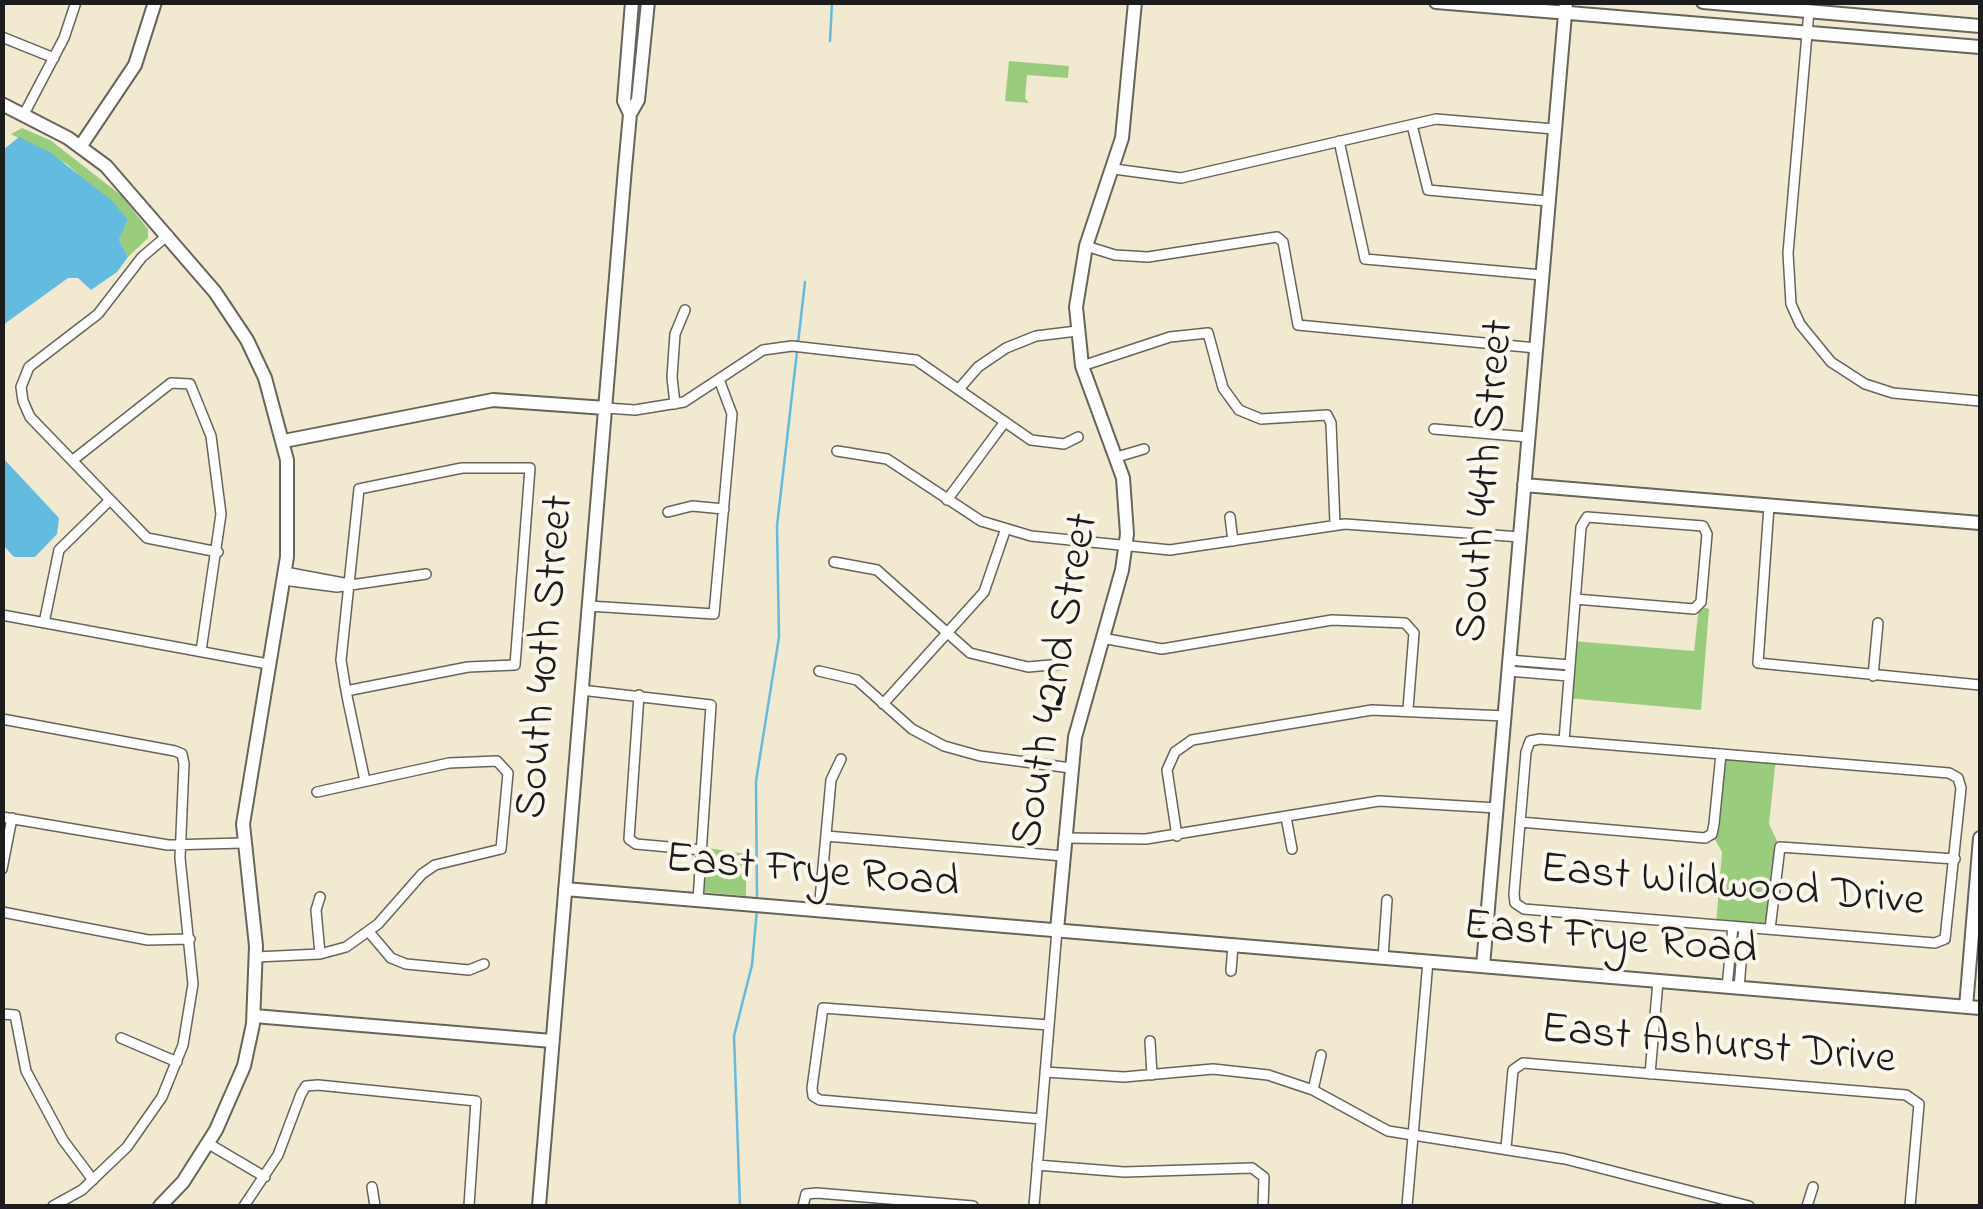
<!DOCTYPE html>
<html>
<head>
<meta charset="utf-8">
<style>
	body { margin:0 }
	#map { position:relative; width:1983px; height:1209px; overflow:hidden; background:#f2e9d1; font-family:"Indie Flower",sans-serif }
	canvas { display:block }
	.frame { position:absolute; inset:0; border:5px solid #1c1c1c; pointer-events:none }
</style>
</head>
<body>
<div id="map">
<canvas width="1983" height="1209"></canvas>
<div class="frame"></div>
</div>
<script>
const ctx = document.querySelector('canvas').getContext('2d');
ctx.lineJoin = 'round';
function fillPath(path, color) { ctx.fillStyle = color; ctx.fill(path, 'evenodd'); }
const shape = rows => new Path2D(rows.map(r => 'M' + r).join(''));
function trace(path, color, width, dash) { ctx.strokeStyle = color; ctx.lineWidth = width; ctx.lineCap = dash ? 'butt' : 'round'; ctx.setLineDash(dash || []); ctx.stroke(path); }
function write(font, color, halo, rows, align = 'center') {
  ctx.font = font + ' "Indie Flower",sans-serif'; ctx.lineWidth = 8; ctx.setLineDash([]); ctx.textBaseline = 'middle'; ctx.strokeStyle = halo; ctx.fillStyle = color; for (const [text, x, y, turn = 0] of rows) {
    ctx.save(); ctx.translate(x, y); ctx.rotate((+turn || 0) * Math.PI / 180); ctx.textAlign = isNaN(turn) ? turn : align; if (halo) ctx.strokeText(text, 0, 0); ctx.fillText(text, 0, 0); ctx.restore();
  }
}
fillPath(shape([
	[1009,61,1069,66,1068,78,1027,75,1025,98,1029,103,1005,101],
	[22,128,50,140,122,196,148,229,148,238,128,257,119,240,128,220,67,164,11,134],
	[1699,606,1709,609,1701,710,1567,698,1572,641,1694,651],
	[1721,754,1776,758,1769,824,1780,847,1770,929,1716,925,1722,852,1712,834],
	[708,848,746,854,746,896,704,892]
]), '#99cd7d');
fillPath(shape([
	[19,137,51,153,111,200,128,220,119,240,128,257,117,272,91,290,78,278,68,278,3,325,3,150],
	[3,458,59,518,57,534,35,557,14,557,3,545]
]), '#63bbe0');
trace(shape([
	[830,41,832,2],
	[757,901,756,781,779,637,777,526,805,282],
	[740,1206,734,1036,752,965,757,909]
]), '#63bbe0', 2.5);
const street = shape([
	[1809,11,1788,253,1791,304,1800,324,1831,362,1865,384,1893,393,1980,401],
	[2,37,54,58],
	[24,114,64,38,76,2],
	[1412,125,1428,190,1548,201],
	[1339,141,1365,259,1542,275],
	[1114,169,1181,178,1436,119,1554,129],
	[168,235,142,257,98,314,29,367,21,387,23,401,30,417,147,538,218,552],
	[1086,246,1115,255,1148,257,1277,237,1283,242,1298,325,1536,348],
	[1082,366,1170,337,1208,333,1223,388,1239,410,1261,419,1327,415,1331,423,1335,524],
	[959,389,978,367,1006,348,1036,336,1077,331],
	[675,404,672,377,675,334,685,310],
	[606,408,635,410,684,402,763,350,792,346,916,360,1031,440,1064,444,1078,437],
	[1434,429,1528,437],
	[837,451,887,459,981,521,1031,536,1170,550,1345,524,1520,537],
	[1117,457,1144,449],
	[73,460,171,383,190,384,211,436,221,514,201,651],
	[947,500,1004,423],
	[1769,506,1758,663,1980,685],
	[668,512,692,506,724,509],
	[1230,517,1233,541],
	[834,562,877,570,970,653,1028,667,1062,664],
	[285,572,349,584],
	[283,580,337,587,426,574],
	[589,606,714,614,732,414,720,382],
	[2,615,268,664],
	[44,623,59,550,110,500],
	[1102,638,1162,649,1332,620,1405,623,1414,633,1408,709],
	[1509,660,1570,665],
	[819,671,857,680,912,729,944,746,980,756,1071,768],
	[1508,671,1569,676],
	[1873,676,1878,623],
	[581,690,711,705,698,900],
	[346,691,468,667,515,665,530,468,462,468,359,489,341,660,345,685,348,701,365,781],
	[639,695,629,839,636,844,702,850],
	[883,704,984,592,1005,531],
	[2,719,175,751,182,754,184,764,180,858,193,984,183,1045,162,1097,127,1147,82,1190,53,1206],
	[1540,739,1949,773,1958,778,1961,788,1945,939,1935,943,1524,909,1515,903,1514,894,1526,752,1530,741,1540,739],
	[1564,741,1581,527,1587,517,1703,526,1707,534,1701,602,1694,609,1575,599],
	[2,817,168,845,243,843],
	[1286,817,1292,849],
	[1520,822,1705,838,1712,834,1714,824,1721,754],
	[826,836,1063,856],
	[1177,836,1167,770,1175,752,1192,740,1372,710,1505,716],
	[1064,838,1146,839,1379,801,1497,808],
	[2,869,12,818],
	[320,897,316,910,320,954],
	[819,911,831,780,841,759],
	[2,912,148,940,190,939],
	[1770,929,1780,847,1955,859],
	[369,932,391,958,406,964,469,970,484,964],
	[256,957,320,954,346,947,378,924,422,874,435,865,501,849,508,773,497,761,449,763,317,792],
	[1383,958,1387,900],
	[1231,971,1233,945],
	[1727,987,1733,926],
	[1739,988,1744,927],
	[2,1014,15,1015,26,1071,63,1140,93,1180],
	[121,1038,177,1062],
	[1150,1041,1152,1075],
	[1045,1072,1124,1077,1213,1069,1268,1075,1313,1090,1388,1131,1565,1159,1749,1206],
	[1650,1074,1658,981],
	[1313,1090,1321,1055],
	[1041,1119,820,1100,813,1096,812,1088,823,1008,1049,1025],
	[209,1144,265,1177],
	[1506,1148,1513,1070,1523,1063,1906,1095,1919,1104,1910,1206],
	[1037,1165,1124,1172,1252,1168,1264,1177,1263,1206],
	[372,1187,375,1206],
	[244,1206,278,1155,301,1094,306,1086,318,1085,476,1101,469,1206],
	[803,1206,806,1194,817,1193,973,1206],
	[1034,1206,1057,930],
	[1407,1206,1428,961],
	[1807,1206,1813,1187]
]);
const secondary = shape([
	[1436,2,1980,47],
	[1703,2,1980,26],
	[2,104,68,138,106,166,215,292,247,340,265,378,287,460,287,557,243,824,256,946,253,1024,244,1066,216,1130,183,1182,160,1206],
	[630,114,624,101,632,2],
	[80,147,135,65,155,2],
	[284,441,493,400,606,408],
	[1524,485,1980,523],
	[565,889,1980,1008],
	[1057,930,1075,737,1122,570,1127,534,1123,478,1082,366,1076,307,1086,246,1122,138,1135,2],
	[1483,966,1566,2],
	[1966,1007,1980,838],
	[254,1016,552,1041],
	[539,1206,625,168,630,114,638,100,648,2]
]);
trace(street, '#67645b', 12);
trace(secondary, '#67645b', 16);
trace(street, '#fff', 9);
trace(secondary, '#fff', 12);
write('45px', '#1c1c1c', '#fbf7ec', [
	["South 44th Street",1489,481,-85],
	["South 40th Street",549,657,-85],
	["South 42nd Street",1059,681,-80],
	["East Frye Road",812,875,5],
	["East Wildwood Drive",1732,889,5],
	["East Frye Road",1610,942,5],
	["East Ashurst Drive",1718,1048,5]
]);
</script>
</body>
</html>
